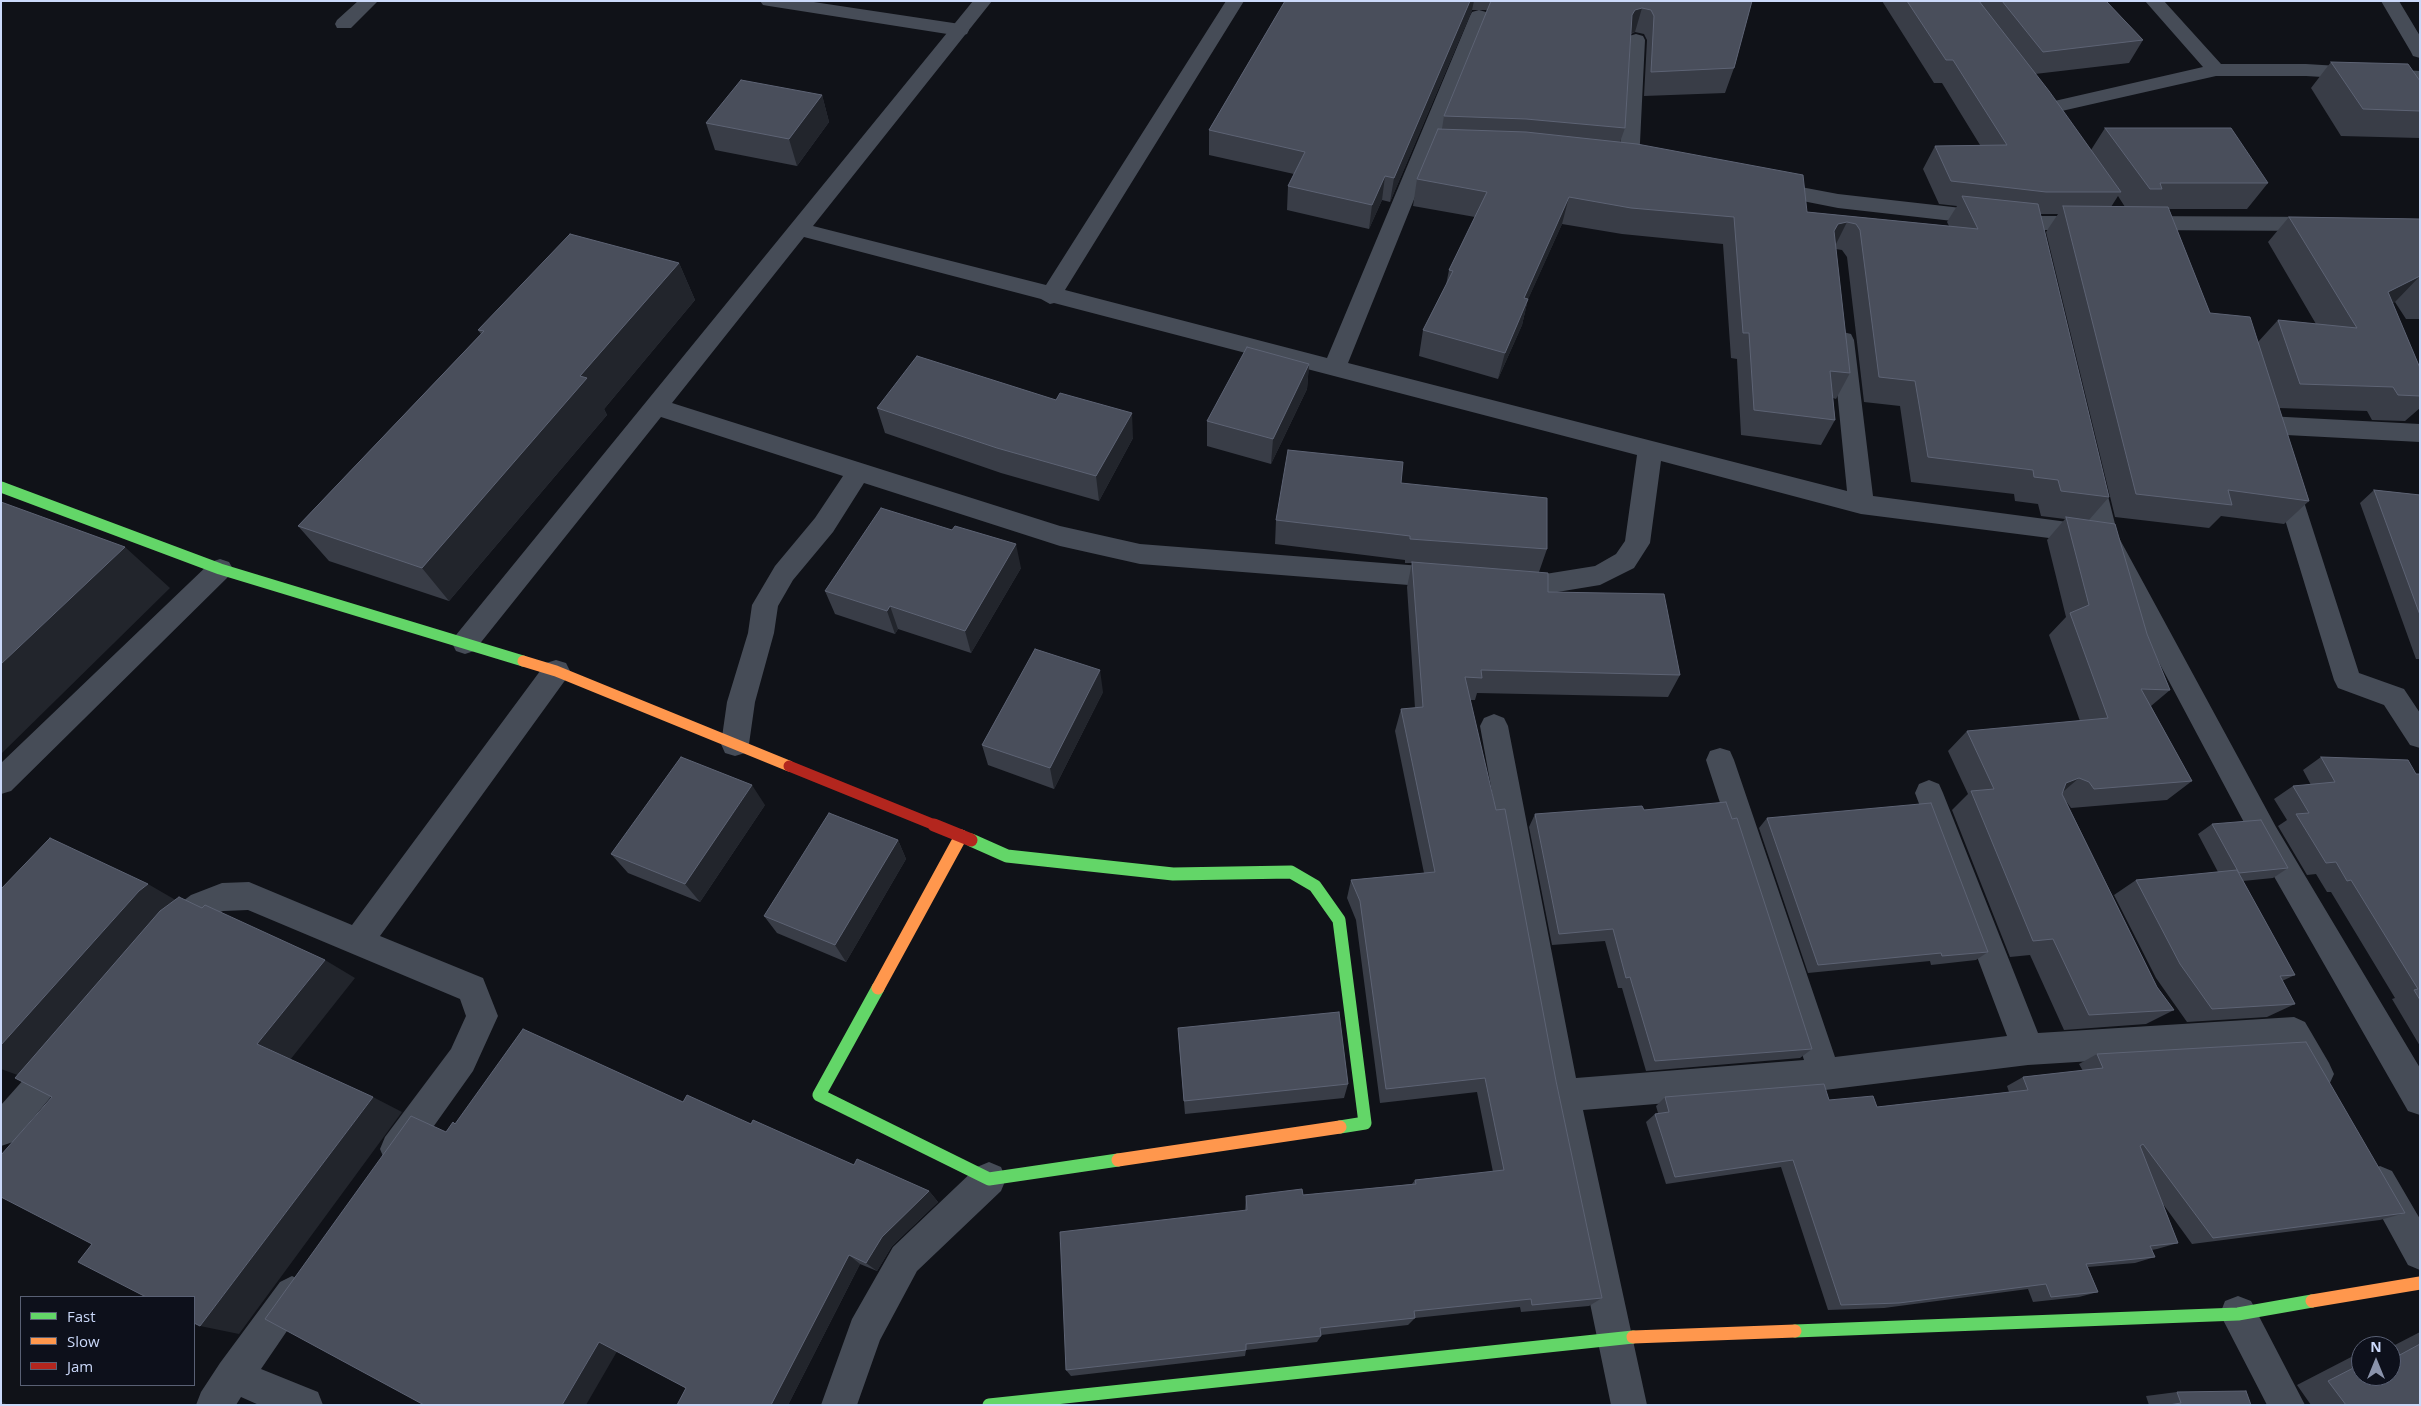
<!DOCTYPE html>
<html>
<head>
<meta charset="utf-8">
<style>
	body { margin:0 }
	#map { position:relative; width:2421px; height:1406px; overflow:hidden; background:#101218; font-family:"Open Sans",sans-serif }
	canvas { display:block }
	.frame { position:absolute; inset:0; border:2px solid #cbd9fa; pointer-events:none }
	.legend { position:absolute; left:20px; top:1296px; width:175px; height:90px; box-sizing:border-box; background:#0d101b; border:1px solid #596074; margin:0; padding:6px 9px; list-style:none; font-size:15px; color:#cbd9fa }
	.legend li { display:flex; align-items:center; gap:10px; height:25px }
	.legend b { width:25px; border:1px solid #596074 }
	.north { position:absolute; left:2351px; top:1336px; width:50px; height:50px; box-sizing:border-box; background:#0d101b; border:1px solid #596074; border-radius:50%; rotate:0deg; font-size:14px; font-weight:700; line-height:20px; text-align:center; color:#cbd9fa }
	.north::after { content:''; display:block; margin:auto; width:18px; height:22px; background:#8a93ab; clip-path:polygon(50% 0,100% 100%,50% 72%,0 100%) }
</style>
</head>
<body>
<div id="map">
<canvas width="2421" height="1406"></canvas>
<div class="frame"></div>
<ul class="legend">
<li><b style="height:6px;background:#63d668"></b>Fast</li>
<li><b style="height:6px;background:#ff974d"></b>Slow</li>
<li><b style="height:6px;background:#b3261e"></b>Jam</li>
</ul>
<div class="north">N</div>
</div>
<script>
const ctx = document.querySelector('canvas').getContext('2d');
ctx.lineJoin = 'round';
const shape = rows => new Path2D(rows.map(r => 'M' + r).join(''));
function fillPath(path, color) { ctx.fillStyle = color; ctx.fill(path, 'evenodd'); }
function trace(path, color, width, dash) { ctx.strokeStyle = color; ctx.lineWidth = width; ctx.lineCap = dash ? 'butt' : 'round'; ctx.setLineDash(dash || []); ctx.stroke(path); }
fillPath(shape([
	[358,1,378,1,351,28,337,28,335,24,337,20,358,1],
	[760,1,807,1,960,24,967,26,969,30,967,34,960,36,769,6,763,5,760,1]
]), '#464c57');
fillPath(shape([
	[973,1,992,1,813,226,1046,285,1226,1,1244,1,1065,290,1327,358,1470,16,1472,12,1479,10,1486,12,1488,16,1348,363,1847,491,1832,340,1835,334,1843,332,1851,334,1854,340,1873,496,2090,525,2078,472,2081,465,2090,463,2099,465,2102,472,2118,536,2276,827,2420,1068,2420,1115,2408,1111,2256,845,2096,544,1861,514,1661,461,1650,543,1634,568,1600,585,1539,595,1510,592,1501,589,1497,582,1501,575,1510,572,1539,575,1595,566,1616,554,1625,541,1637,455,1054,303,1050,304,1041,299,804,237,672,403,1060,526,1140,544,1447,568,1456,571,1460,578,1456,585,1447,588,1140,564,1060,546,864,483,833,532,793,580,778,606,774,633,755,702,749,744,745,753,735,756,725,753,721,744,727,702,748,633,752,605,775,566,815,518,843,476,661,417,474,651,465,654,456,651,452,643,456,635,973,1],
	[2145,1,2164,1,2221,64,2306,64,2420,71,2420,83,2306,76,2216,76,2044,115,2037,113,2034,109,2037,105,2203,67,2145,1],
	[2381,1,2399,1,2420,36,2420,58,2413,56,2411,52,2381,1],
	[1636,34,1643,36,1645,40,1639,163,1636,168,1629,169,1622,168,1619,163,1627,40,1629,36,1636,34],
	[1769,181,1838,194,2032,216,2091,216,2099,218,2102,223,2099,228,2091,230,2032,230,1838,208,1762,193,1759,188,1762,183,1769,181],
	[2136,216,2321,217,2329,219,2332,224,2329,229,2321,231,2136,230,2128,228,2125,223,2128,218,2136,216],
	[2267,416,2420,424,2420,442,2267,434,2259,431,2255,425,2259,419,2267,416],
	[2284,468,2293,470,2296,477,2359,673,2404,689,2420,713,2420,748,2410,745,2384,705,2338,688,2334,680,2272,477,2275,470,2284,468],
	[220,559,229,562,233,569,229,576,11,791,1,794,1,763,211,562,220,559],
	[556,660,566,663,570,671,566,679,380,936,483,978,498,1016,473,1071,409,1161,397,1166,385,1161,380,1149,385,1137,451,1049,466,1016,460,999,248,910,223,911,213,915,193,930,182,943,171,947,160,943,156,933,160,923,171,910,191,895,222,883,249,882,352,925,546,663,556,660],
	[1494,714,1504,718,1508,726,1576,1078,1804,1060,1706,760,1710,751,1720,748,1730,751,1734,760,1835,1057,2007,1036,1915,793,1919,784,1929,780,1939,784,1943,793,2038,1033,2294,1017,2305,1022,2329,1063,2334,1074,2329,1085,2318,1090,2307,1085,2286,1049,2028,1065,1825,1090,1583,1110,1647,1405,1611,1405,1547,1095,1480,726,1484,718,1494,714],
	[60,1046,71,1051,76,1062,71,1073,13,1142,1,1146,1,1105,49,1051,60,1046],
	[989,1162,1001,1167,1006,1179,1001,1191,917,1271,880,1340,857,1405,821,1405,852,1319,893,1247,977,1167,989,1162],
	[2380,1166,2392,1171,2420,1219,2420,1270,2408,1265,2363,1183,2368,1171,2380,1166],
	[292,1276,304,1282,310,1294,304,1306,261,1369,318,1392,323,1405,259,1405,241,1397,236,1405,196,1405,201,1392,220,1363,280,1282,292,1276],
	[2238,1296,2251,1301,2305,1405,2267,1405,2220,1314,2225,1301,2238,1296]
]), '#464c57');
trace(shape([
	[1,487,220,569,523,661]
]), '#63d668', 11);
trace(shape([
	[971,840,1007,856,1173,874,1291,872,1315,886,1339,920,1365,1123,1340,1127],
	[878,988,819,1095,989,1179,1118,1160],
	[1795,1331,2238,1314,2312,1301],
	[989,1405,1633,1337]
]), '#63d668', 13);
trace(shape([
	[523,661,556,671,789,766]
]), '#ff974d', 11);
trace(shape([
	[878,988,961,836],
	[1118,1160,1340,1127],
	[2312,1301,2420,1283],
	[1633,1337,1795,1331]
]), '#ff974d', 13);
trace(shape([
	[789,766,937,826]
]), '#b3261e', 11);
trace(shape([
	[934,825,971,840]
]), '#b3261e', 13);
fillPath(shape([
	[1285,1,1752,1,1734,68,1725,93,1644,96,1647,40,1644,34,1635,32,1631,34,1625,128,1620,142,1807,212,1949,226,1947,222,1957,206,1939,204,1923,169,1935,146,1980,145,1942,83,1934,83,1882,1,2106,1,2143,40,2129,63,2035,74,2091,150,2105,128,2268,183,2247,209,2169,209,2210,313,2258,342,2278,320,2316,324,2268,242,2289,217,2420,219,2420,319,2406,319,2395,302,2392,303,2420,368,2420,408,2405,421,2372,420,2367,411,2279,408,2309,501,2284,524,2221,516,2209,528,2115,517,2046,232,2058,214,2040,214,2109,497,2089,520,2147,634,2170,690,2151,706,2192,781,2167,800,2071,808,2066,801,2157,987,2174,1010,2146,1024,2064,1030,2030,955,2010,957,1952,810,1968,794,1948,751,1967,731,2080,721,2049,635,2066,617,2047,540,2065,519,2041,516,2038,504,2015,501,2014,494,1911,482,1900,406,1864,402,1847,257,1842,250,1836,249,1850,373,1836,399,1833,398,1835,420,1821,445,1741,435,1737,359,1731,358,1723,244,1622,234,1562,224,1528,299,1522,325,1498,379,1419,356,1423,330,1446,285,1449,270,1475,217,1413,206,1417,179,1442,129,1444,116,1487,11,1486,10,1472,10,1390,202,1382,200,1369,229,1287,210,1288,186,1294,174,1209,155,1209,130],
	[2118,196,2125,207,2111,207],
	[2331,62,2420,81,2420,137,2419,138,2341,136,2311,88],
	[822,95,829,122,797,166,715,150,706,123],
	[679,263,695,300,604,409,607,415,449,601,329,561,298,526,481,334,478,330],
	[1309,364,1307,389,1271,464,1207,446,1207,421],
	[877,408,1133,438,1099,501,1001,473,885,433],
	[1401,483,1547,549,1539,572,1548,592,1680,675,1668,697,1477,693,1475,700,1470,700,1556,1081,1602,1298,1589,1306,1521,1312,1520,1307,1415,1318,1408,1325,1321,1335,1321,1336,1317,1342,1246,1350,1245,1356,1071,1376,1066,1370,1245,1210,1246,1196,1303,1195,1412,1184,1415,1180,1493,1172,1477,1092,1380,1103,1356,920,1347,898,1351,880,1424,873,1395,731,1401,709,1415,708,1407,587,1412,563,1405,563,1405,560,1275,544,1276,520],
	[2374,490,2420,495,2420,659,2416,659,2360,503],
	[952,530,1021,568,971,653,898,629,895,634,835,614,825,591],
	[1103,692,1054,789,988,765,982,745],
	[2321,757,2416,774,2420,774,2420,1046,2392,999,2395,998,2331,892,2327,892,2316,874,2307,875,2278,826,2287,820,2274,799,2293,786,2311,785,2303,770],
	[765,805,700,902,628,873,611,854],
	[1644,810,1812,1049,1800,1058,1646,1071,1622,988,1618,988,1605,941,1552,945,1529,827,1535,814],
	[1767,818,1988,952,1976,960,1931,965,1930,961,1808,973,1759,828],
	[2212,824,2288,868,2273,878,2243,881,2295,975,2282,981,2295,1004,2267,1017,2187,1022,2156,978,2114,895,2136,880,2218,872,2198,834],
	[898,840,906,859,846,962,777,933,764,916],
	[1179,1043,1348,1084,1344,1098,1185,1114],
	[2097,1054,2405,1213,2380,1220,2192,1244,2163,1204,2178,1243,2157,1249,2152,1250,2155,1257,2135,1263,2088,1267,2098,1292,2079,1297,2033,1302,2028,1289,1884,1308,1828,1310,1781,1167,1666,1184,1646,1122,1655,1114,1658,1113,1656,1106,1665,1097,1829,1100,1877,1107,2009,1092,2007,1086,2023,1077,2083,1071,2079,1064],
	[683,1102,751,1124,854,1165,929,1191,938,1202,892,1246,877,1271,860,1264,788,1405,677,1405,686,1388,617,1351,446,1132,455,1124],
	[2420,1332,2420,1405,2311,1405,2297,1385,2357,1354,2361,1354,2361,1376,2391,1376,2391,1347],
	[2177,1392,2251,1405,2149,1405,2146,1396]
]), '#393d47');
fillPath(shape([
	[1470,1,1474,1,1472,10,1390,202,1394,178],
	[1642,8,1635,32,1628,34,1632,15,1635,10],
	[822,95,829,122,797,166,789,139],
	[1385,176,1382,200,1369,229,1372,205],
	[1569,197,1562,224,1517,324,1524,298],
	[1847,222,1834,248,1834,231,1838,224],
	[679,263,695,300,604,409,607,415,449,601,422,568,580,376],
	[2420,276,2395,302,2363,318,2388,292],
	[1528,299,1522,325,1498,379,1505,353],
	[1309,364,1307,389,1271,464,1273,439],
	[1132,413,1133,438,1099,501,1096,476],
	[1016,544,1021,568,971,653,965,631],
	[125,547,170,588,1,754,1,664],
	[890,606,898,629,895,634,887,611],
	[1100,670,1103,692,1054,789,1050,768],
	[2079,778,2057,797,2066,783],
	[752,785,765,805,700,902,685,884],
	[898,840,906,859,846,962,835,945],
	[148,884,179,902,23,1077,1,1069,1,1045,139,891],
	[325,960,355,978,290,1060,257,1044],
	[373,1097,402,1112,239,1334,200,1326],
	[929,1191,938,1202,892,1246,877,1271,866,1263,882,1237],
	[849,1255,860,1264,788,1405,771,1405],
	[599,1342,619,1348,586,1405,562,1405],
	[1,1401,8,1405,1,1405]
]), '#22252c');
const building = shape([
	[1285,1,1470,1,1394,178,1385,176,1372,205,1288,186,1305,152,1209,130,1285,1],
	[1491,1,1752,1,1734,68,1651,72,1654,16,1651,10,1642,8,1635,10,1632,15,1625,128,1526,119,1444,116,1491,1],
	[1907,1,1979,1,2049,91,2121,192,2046,192,1951,181,1935,146,2007,145,1953,60,1946,60,1907,1],
	[2002,1,2106,1,2143,40,2043,52,2002,1],
	[2331,62,2408,64,2420,81,2420,111,2363,109,2331,62],
	[741,80,822,95,789,139,706,123,741,80],
	[2105,128,2231,128,2268,183,2160,183,2162,189,2150,189,2105,128],
	[1438,129,1526,132,1637,144,1803,175,1807,212,1978,229,1962,196,2038,204,2109,497,2061,491,2058,480,2034,477,2033,470,1928,457,1915,381,1879,377,1860,230,1856,224,1847,222,1838,224,1834,231,1850,373,1830,371,1835,420,1754,410,1749,333,1743,333,1734,217,1631,208,1569,197,1524,298,1528,299,1505,353,1423,330,1453,271,1449,270,1487,192,1417,179,1438,129],
	[2063,206,2168,207,2210,313,2250,317,2309,501,2228,490,2232,505,2136,494,2063,206],
	[2289,217,2420,219,2420,276,2388,292,2420,368,2420,396,2398,395,2393,387,2300,384,2278,320,2357,328,2289,217],
	[570,234,679,263,580,376,587,378,422,568,298,526,484,331,478,330,570,234],
	[1247,347,1309,364,1273,439,1207,421,1247,347],
	[917,356,1056,400,1060,393,1132,413,1096,476,997,448,877,408,917,356],
	[1288,450,1403,462,1401,483,1547,498,1547,549,1410,539,1410,536,1276,520,1288,450],
	[2374,490,2420,495,2420,615,2374,490],
	[1,502,125,547,1,664,1,502],
	[881,508,952,530,955,526,1016,544,965,631,890,606,887,611,825,591,881,508],
	[2066,517,2115,524,2147,634,2170,690,2141,689,2192,781,2094,789,2089,782,2079,778,2066,783,2062,794,2157,987,2174,1010,2089,1015,2053,939,2033,941,1971,791,1994,789,1967,731,2108,718,2070,613,2089,605,2066,517],
	[1412,562,1548,573,1548,592,1664,594,1680,675,1481,670,1482,678,1465,677,1496,810,1505,809,1556,1081,1602,1298,1532,1305,1531,1299,1414,1311,1415,1318,1320,1328,1321,1336,1246,1344,1246,1350,1066,1370,1060,1232,1247,1210,1246,1196,1302,1189,1303,1195,1416,1184,1415,1180,1504,1170,1485,1078,1386,1089,1360,901,1351,880,1435,872,1401,709,1423,707,1412,562],
	[1035,649,1100,670,1050,768,982,745,1035,649],
	[681,757,752,785,685,884,611,854,681,757],
	[2321,757,2408,760,2416,774,2420,774,2420,1000,2414,990,2418,989,2351,880,2347,881,2336,862,2326,863,2296,814,2309,813,2293,786,2335,782,2321,757],
	[1726,802,1732,819,1737,818,1812,1049,1655,1061,1630,977,1626,978,1613,929,1559,934,1535,814,1642,806,1644,810,1726,802],
	[1931,803,1988,952,1942,956,1941,953,1818,965,1767,818,1931,803],
	[829,813,898,840,835,945,764,916,829,813],
	[2261,820,2288,868,2239,873,2212,824,2261,820],
	[50,838,148,884,139,891,1,1045,1,889,50,838],
	[2237,870,2295,975,2280,976,2295,1004,2212,1009,2180,964,2136,880,2237,870],
	[179,897,202,908,205,905,325,960,257,1044,373,1097,200,1326,194,1323,194,1297,146,1297,78,1262,92,1244,1,1197,1,1155,52,1097,15,1078,160,911,179,897],
	[1339,1012,1348,1084,1184,1101,1178,1028,1339,1012],
	[523,1029,683,1102,687,1095,751,1124,753,1120,854,1165,857,1159,929,1191,882,1237,866,1263,849,1255,771,1405,677,1405,686,1388,599,1342,562,1405,424,1405,265,1319,411,1116,446,1132,453,1122,455,1124,523,1029],
	[2306,1042,2405,1213,2213,1238,2143,1144,2140,1146,2178,1243,2150,1246,2155,1257,2086,1264,2098,1292,2051,1297,2046,1284,1899,1303,1841,1305,1793,1160,1675,1177,1655,1114,1669,1112,1665,1097,1824,1084,1829,1100,1873,1096,1877,1107,2028,1090,2023,1077,2103,1068,2097,1054,2306,1042],
	[2420,1344,2420,1405,2346,1405,2328,1381,2361,1364,2361,1376,2391,1376,2391,1351,2396,1357,2420,1344],
	[2246,1391,2251,1405,2169,1405,2181,1403,2177,1392,2246,1391]
]);
fillPath(building, '#494e5b');
trace(building, '#5d6374', 1);
</script>
</body>
</html>
